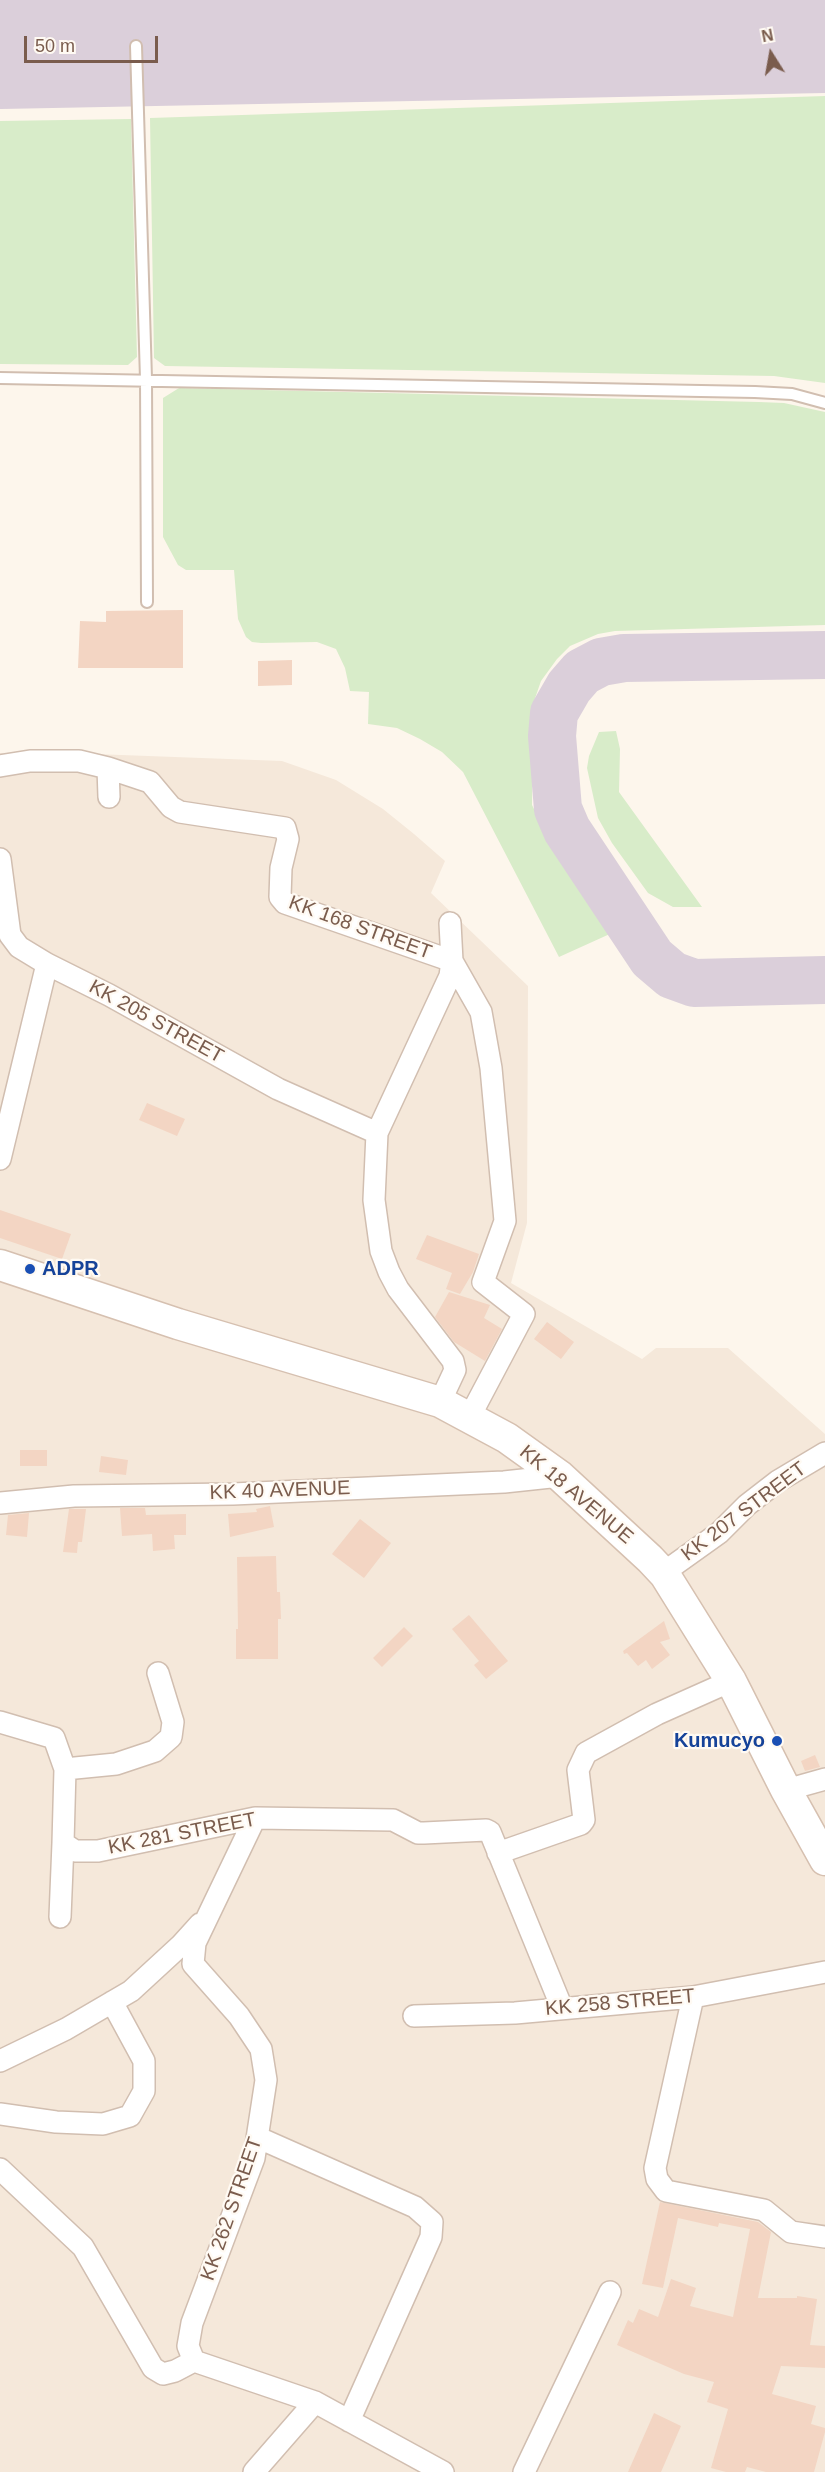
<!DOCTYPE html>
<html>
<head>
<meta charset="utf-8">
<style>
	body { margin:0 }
	#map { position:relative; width:825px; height:2472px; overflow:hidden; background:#fdf6ec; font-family:Arial,sans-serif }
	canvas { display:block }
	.north { position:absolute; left:741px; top:24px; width:60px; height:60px; -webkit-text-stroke:4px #fffaf3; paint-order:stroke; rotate:349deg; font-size:16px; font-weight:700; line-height:24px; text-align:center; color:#7a5c4d }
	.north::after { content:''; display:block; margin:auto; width:21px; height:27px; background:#7a5c4d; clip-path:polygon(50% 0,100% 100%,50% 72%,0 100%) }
	.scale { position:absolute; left:24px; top:36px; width:134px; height:27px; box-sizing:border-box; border:3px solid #7a5c4d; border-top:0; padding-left:8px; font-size:18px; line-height:21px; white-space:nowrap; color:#7a5c4d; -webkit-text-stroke:4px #fffaf3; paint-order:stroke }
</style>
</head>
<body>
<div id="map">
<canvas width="825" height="2472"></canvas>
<div class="north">N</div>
<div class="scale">50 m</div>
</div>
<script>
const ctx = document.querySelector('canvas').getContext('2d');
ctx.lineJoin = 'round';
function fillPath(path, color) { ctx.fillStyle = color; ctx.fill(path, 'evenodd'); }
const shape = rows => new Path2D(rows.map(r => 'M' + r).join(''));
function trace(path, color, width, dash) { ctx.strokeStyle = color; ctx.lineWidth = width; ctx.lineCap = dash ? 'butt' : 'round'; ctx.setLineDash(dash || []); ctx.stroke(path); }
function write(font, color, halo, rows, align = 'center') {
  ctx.font = font + ' Arial,sans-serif'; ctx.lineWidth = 4.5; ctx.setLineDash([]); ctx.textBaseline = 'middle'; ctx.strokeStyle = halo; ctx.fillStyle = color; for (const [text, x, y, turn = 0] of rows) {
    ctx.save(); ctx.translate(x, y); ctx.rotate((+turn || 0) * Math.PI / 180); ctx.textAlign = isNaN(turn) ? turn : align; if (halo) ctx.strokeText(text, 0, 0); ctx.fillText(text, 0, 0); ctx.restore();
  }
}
fillPath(shape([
	[41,752,282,761,336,780,383,809,414,834,445,861,431,893,528,986,527,1223,511,1283,642,1359,656,1348,728,1348,825,1434,825,2472,0,2472,0,753]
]), '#f5e8da');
fillPath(shape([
	[825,96,825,383,774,376,165,366,154,358,150,118],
	[131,119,137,357,128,365,0,364,0,121],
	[179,388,759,402,784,403,825,412,825,625,615,631,598,634,570,646,557,659,541,681,533,704,532,805,542,825,612,933,559,957,463,772,442,752,420,739,397,728,368,724,369,692,350,691,345,668,336,649,317,642,261,643,252,642,246,637,238,619,234,570,186,570,178,565,163,537,163,398],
	[616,731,620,749,619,792,702,907,673,907,648,893,612,843,598,818,587,768,589,756,599,732]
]), '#d8ecc9');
trace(shape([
	[89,0,100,11,122,26,150,40,188,45],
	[0,18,20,0],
	[825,655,624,658,601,662,582,672,569,687,554,713,552,736,558,809,567,830,652,958,672,975,694,983,825,980]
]), '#dbcfda', 48);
trace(shape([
	[0,49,825,33]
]), '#dbcfda', 120);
fillPath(shape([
	[183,610,183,668,78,668,80,621,106,622,106,611],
	[292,660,292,685,258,686,258,661],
	[147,1103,185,1119,177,1136,139,1120],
	[0,1210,71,1234,62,1259,0,1238],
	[427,1235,479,1254,473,1272,460,1294,446,1289,452,1273,416,1259],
	[449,1292,490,1305,484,1318,502,1329,485,1361,454,1342,435,1317],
	[547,1322,574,1342,561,1359,534,1339],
	[20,1450,47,1450,47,1466,20,1466],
	[101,1456,128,1460,126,1475,99,1472],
	[270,1506,274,1527,230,1537,228,1514,257,1512,256,1509],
	[120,1508,145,1508,146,1515,186,1514,186,1535,174,1535,175,1549,153,1551,152,1534,122,1536],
	[69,1509,86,1509,82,1542,78,1542,77,1553,63,1552],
	[29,1513,27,1537,6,1535,8,1515],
	[360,1519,391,1543,364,1578,332,1554],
	[276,1556,277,1592,280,1592,281,1619,278,1619,278,1659,236,1659,236,1629,238,1629,237,1557],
	[469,1615,508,1661,486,1679,474,1665,479,1661,452,1629],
	[664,1621,670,1639,660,1642,670,1655,652,1669,646,1660,638,1666,627,1653,624,1654,623,1651],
	[404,1627,413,1636,382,1667,373,1658],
	[815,1755,820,1767,805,1771,801,1761],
	[660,2202,758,2222,771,2232,758,2298,797,2298,797,2296,817,2299,810,2345,825,2346,825,2368,781,2366,772,2394,816,2406,811,2424,825,2428,825,2432,814,2472,766,2472,747,2467,745,2472,726,2472,711,2468,728,2409,707,2402,714,2382,684,2374,617,2345,628,2320,633,2323,639,2309,658,2317,671,2279,696,2288,690,2306,733,2317,750,2229,719,2223,718,2227,678,2218,663,2288,642,2284],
	[654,2413,681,2426,661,2472,628,2472]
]), '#f3d5c3');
const service = shape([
	[136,46,146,379,147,602],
	[0,378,755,392,792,394,825,403]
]);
const minor = shape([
	[0,766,30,761,79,761,108,768,109,797],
	[108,768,150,782,171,807,180,812,285,828,288,839,281,868,280,897,285,903,452,961,481,1012,491,1068,505,1221,483,1282,524,1314,469,1418],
	[0,859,10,935,19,947,47,964,109,995,278,1089,377,1133,374,1200,381,1251,389,1272,398,1289,453,1361,455,1370,440,1402],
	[377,1133,450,976,452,961,450,923],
	[0,1159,47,964],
	[0,1503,74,1496,233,1494,504,1482,560,1476],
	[663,1573,719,1533,747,1505,778,1481,825,1453],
	[0,1722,54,1738,65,1769,63,1843,75,1851,98,1851,255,1818,393,1820,418,1833,424,1833,486,1830,490,1832,562,2008],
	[65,1769,116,1764,155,1751,171,1737,173,1722,158,1673],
	[786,1790,825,1779],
	[255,1818,195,1943,193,1964,239,2016,261,2049,266,2080,254,2158,192,2323,188,2346,194,2361,315,2402,443,2472],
	[498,1853,581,1824,584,1820,578,1770,586,1753,657,1714,731,1681],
	[60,1917,63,1843],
	[693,1997,655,2168,657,2179,666,2191,764,2210,791,2232,825,2237],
	[414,2016,515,2013,693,1997,825,1972],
	[0,2061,66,2029,131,1991,181,1945,200,1924],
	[0,2114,56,2122,103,2124,130,2116,144,2091,144,2061,112,2002],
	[259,2138,415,2207,432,2222,431,2237,349,2421],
	[0,2169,83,2247,153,2368,163,2374,175,2371,194,2361],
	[254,2472,315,2402],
	[524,2472,610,2292]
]);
const secondary = shape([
	[0,1265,178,1324,440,1402,507,1438,560,1476,650,1559,665,1575,731,1681,786,1790,825,1860]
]);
trace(service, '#d1beb0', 14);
trace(minor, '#d1beb0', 24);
trace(secondary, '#d6c0b0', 33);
trace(service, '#fff', 10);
trace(minor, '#fff', 21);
trace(secondary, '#fff', 30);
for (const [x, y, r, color] of [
	[30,1269,6,"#1a4fb4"],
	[777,1741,6,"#1a4fb4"]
]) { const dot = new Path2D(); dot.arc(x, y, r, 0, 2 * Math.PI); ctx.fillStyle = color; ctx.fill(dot); trace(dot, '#fffaf3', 2); }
write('20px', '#7a5c4d', '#fffaf3', [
	["KK 168 STREET",360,928,20],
	["KK 205 STREET",156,1022,29],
	["KK 40 AVENUE",280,1491,-2],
	["KK 18 AVENUE",576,1495,40],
	["KK 207 STREET",744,1512,-37],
	["KK 281 STREET",182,1834,-11],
	["KK 258 STREET",620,2003,-5],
	["KK 262 STREET",232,2209,-71]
]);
write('bold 20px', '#164399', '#fffaf3', [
	["ADPR",42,1269],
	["Kumucyo",765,1741,"right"]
], 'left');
</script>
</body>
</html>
